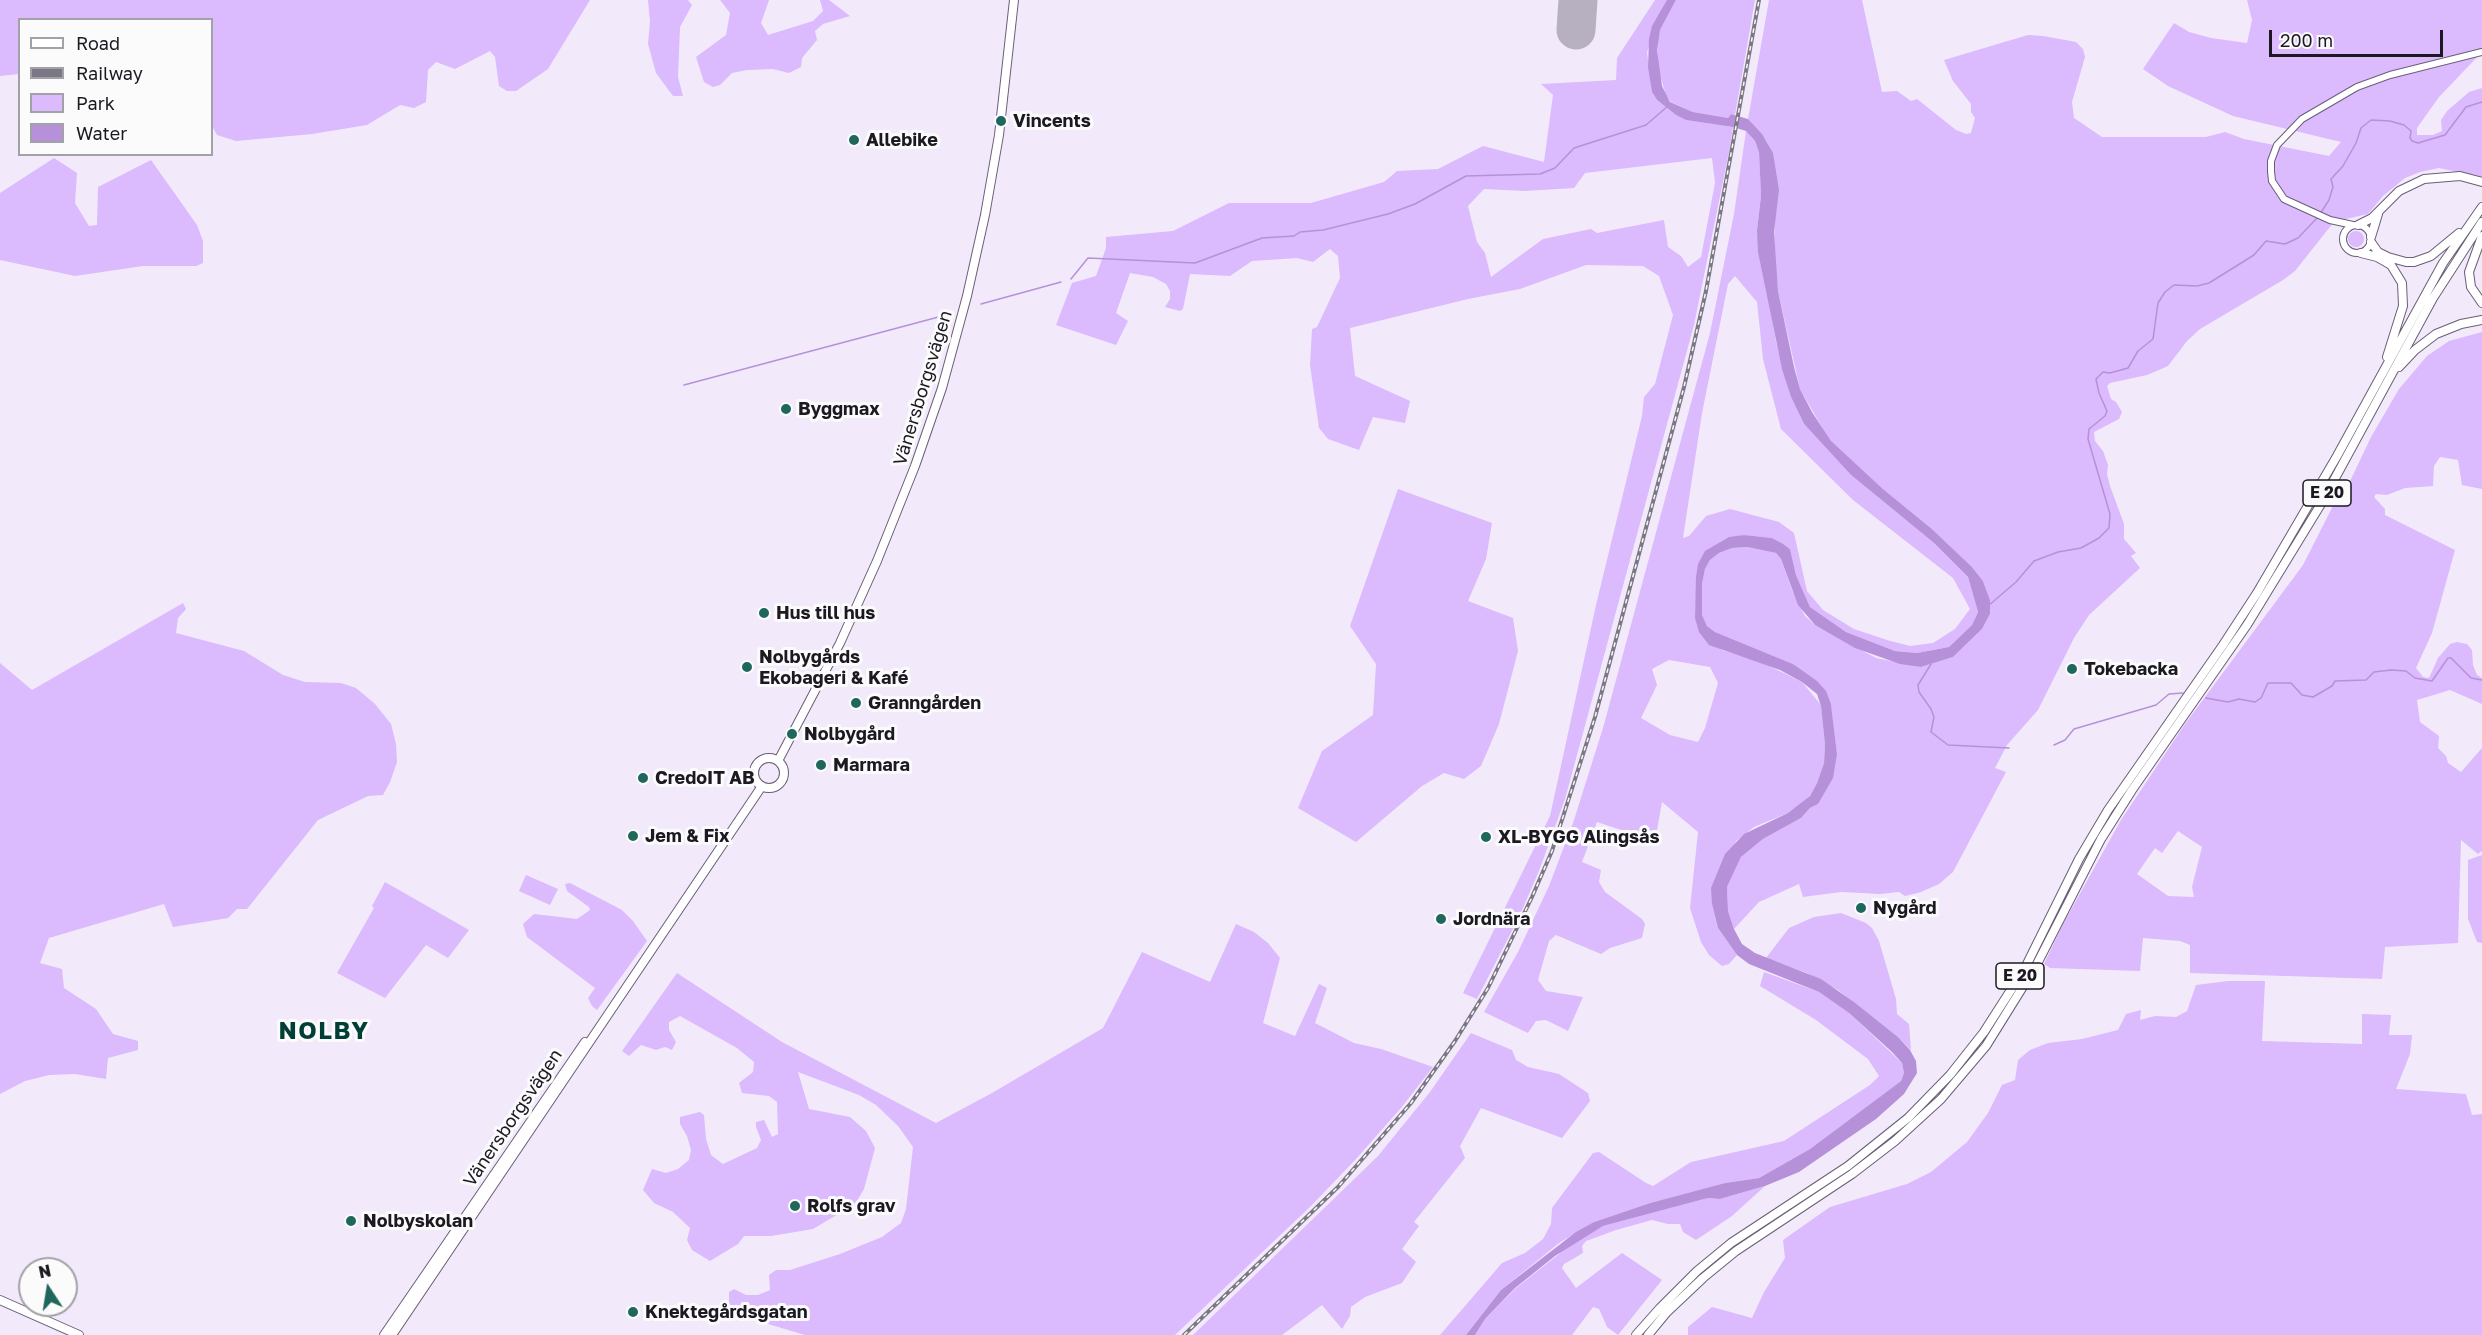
<!DOCTYPE html>
<html>
<head>
<meta charset="utf-8">
<style>
	body { margin:0 }
	#map { position:relative; width:2482px; height:1335px; overflow:hidden; background:#f2eafb; font-family:"Golos Text",sans-serif }
	canvas { display:block }
	.legend { position:absolute; left:18px; top:18px; width:195px; height:138px; box-sizing:border-box; background:#fbfbfb; border:2px solid #a2a1a5; margin:0; padding:8px 10px; list-style:none; font-size:18px; color:#1d1923 }
	.legend li { display:flex; align-items:center; gap:12px; height:30px }
	.legend b { width:30px; border:2px solid #a2a1a5 }
	.north { position:absolute; left:18px; top:1257px; width:60px; height:60px; box-sizing:border-box; background:#fbfbfb; border:2px solid #a2a1a5; border-radius:50%; rotate:348deg; font-size:16px; font-weight:700; line-height:24px; text-align:center; color:#1d1923 }
	.north::after { content:''; display:block; margin:auto; width:21px; height:27px; background:#1f675d; clip-path:polygon(50% 0,100% 100%,50% 72%,0 100%) }
	.scale { position:absolute; left:2269px; top:30px; width:174px; height:27px; box-sizing:border-box; border:3px solid #1d1923; border-top:0; padding-left:8px; font-size:18px; line-height:21px; white-space:nowrap; color:#1d1923; -webkit-text-stroke:4px #fbfbfb; paint-order:stroke }
</style>
</head>
<body>
<div id="map">
<canvas width="2482" height="1335"></canvas>
<ul class="legend">
<li><b style="height:8px;background:#fff"></b>Road</li>
<li><b style="height:8px;background:#7c7784"></b>Railway</li>
<li><b style="height:16px;background:#dbbafd"></b>Park</li>
<li><b style="height:16px;background:#b691da"></b>Water</li>
</ul>
<div class="north">N</div>
<div class="scale">200 m</div>
</div>
<script>
const ctx = document.querySelector('canvas').getContext('2d');
ctx.lineJoin = 'round';
function fillPath(path, color) { ctx.fillStyle = color; ctx.fill(path, 'evenodd'); }
const shape = rows => new Path2D(rows.map(r => 'M' + r).join(''));
function trace(path, color, width, dash) { ctx.strokeStyle = color; ctx.lineWidth = width; ctx.lineCap = dash ? 'butt' : 'round'; ctx.setLineDash(dash || []); ctx.stroke(path); }
function write(font, color, halo, rows, align = 'center') {
  ctx.font = font + ' "Golos Text",sans-serif'; ctx.lineWidth = 6; ctx.setLineDash([]); ctx.textBaseline = 'middle'; ctx.strokeStyle = halo; ctx.fillStyle = color; for (const [text, x, y, turn = 0] of rows) {
    ctx.save(); ctx.translate(x, y); ctx.rotate((+turn || 0) * Math.PI / 180); ctx.textAlign = isNaN(turn) ? turn : align; if (halo) ctx.strokeText(text, 0, 0); ctx.fillText(text, 0, 0); ctx.restore();
  }
}
fillPath(shape([
	[0,0,590,0,548,69,516,91,507,91,499,86,495,57,490,51,455,69,436,62,428,70,426,102,414,108,400,105,367,125,312,134,236,141,217,135,212,126,212,20,20,20,19,74,0,76],
	[648,0,688,0,692,5,680,27,678,77,683,96,673,96,656,73,648,44,650,21],
	[720,0,769,0,761,23,768,35,813,21,823,11,820,0,829,0,850,16,823,24,815,31,817,40,802,58,801,67,789,73,773,69,747,70,732,73,720,85,713,87,704,82,696,57,726,35,730,13],
	[1655,0,1667,0,1647,52,1652,92,1657,100,1676,115,1687,120,1733,127,1730,147,1694,325,1565,799,1539,871,1519,917,1477,999,1463,993,1550,816,1596,605,1642,416,1644,397,1655,384,1673,315,1659,276,1643,266,1586,265,1520,289,1468,299,1350,328,1355,376,1410,401,1405,423,1373,417,1359,450,1328,439,1319,428,1310,365,1312,329,1317,327,1340,278,1338,256,1330,249,1313,262,1297,258,1252,261,1230,276,1190,274,1183,309,1180,311,1165,307,1170,299,1170,291,1166,284,1153,277,1130,273,1116,313,1128,321,1116,345,1056,325,1072,283,1096,276,1106,248,1106,237,1173,231,1229,203,1311,203,1384,182,1397,171,1438,169,1483,146,1544,162,1553,95,1541,84,1616,80,1617,58],
	[1712,158,1715,183,1701,257,1688,267,1681,256,1668,247,1664,220,1597,233,1591,229,1543,239,1491,277,1485,253,1477,242,1468,206,1484,189,1525,191,1574,188,1585,173],
	[1676,0,1755,0,1735,115,1731,114,1728,118,1693,112,1671,102,1666,95,1658,68,1657,41,1660,30],
	[1769,0,1862,0,1882,92,1897,91,1911,101,1917,99,1956,130,1966,134,1971,133,1975,118,1971,112,1971,104,1953,81,1944,60,2028,35,2043,36,2076,42,2083,49,2085,57,2072,102,2074,118,2102,137,2206,137,2225,132,2244,139,2329,156,2341,142,2233,116,2168,86,2143,69,2174,23,2189,32,2211,38,2247,43,2252,20,2247,0,2482,0,2482,52,2439,97,2417,128,2417,135,2433,135,2442,131,2441,120,2447,111,2469,92,2482,88,2482,177,2439,168,2420,172,2405,178,2383,196,2368,214,2341,220,2337,218,2295,271,2283,280,2200,329,2187,341,2168,366,2147,375,2110,383,2107,386,2111,399,2116,402,2122,412,2119,419,2094,432,2095,441,2103,451,2108,465,2107,474,2110,486,2124,524,2124,539,2136,553,2131,556,2140,568,2089,615,2074,638,2038,710,2007,745,1995,768,2006,772,1953,872,1939,884,1921,892,1905,896,1899,892,1880,894,1841,892,1803,897,1799,884,1759,902,1734,929,1728,911,1727,887,1741,857,1763,839,1801,818,1810,808,1818,804,1837,754,1831,704,1793,664,1715,632,1707,626,1702,615,1702,583,1705,569,1710,560,1719,553,1732,548,1747,547,1776,553,1781,559,1792,590,1805,616,1815,625,1876,658,1921,667,1953,657,1982,629,1990,614,1990,600,1983,581,1972,567,1932,529,1883,489,1830,441,1800,389,1778,291,1774,252,1775,211,1767,142,1748,119],
	[1746,131,1755,141,1759,151,1761,196,1757,230,1776,342,1791,397,1804,424,1851,475,1934,543,1968,577,1978,612,1972,625,1949,647,1917,653,1895,651,1846,632,1810,607,1796,575,1790,549,1772,538,1742,535,1698,564,1695,618,1722,650,1763,663,1802,682,1821,705,1825,745,1824,763,1817,783,1810,796,1801,804,1788,813,1754,827,1736,841,1712,904,1718,928,1737,955,1729,964,1722,966,1709,955,1701,942,1690,908,1698,832,1662,802,1655,841,1597,822,1582,862,1601,870,1599,882,1605,892,1642,919,1645,924,1642,938,1610,948,1601,954,1556,935,1549,941,1538,980,1546,991,1583,997,1568,1031,1546,1020,1536,1021,1528,1033,1484,1012,1518,952,1549,886,1573,823,1603,728,1710,333,1734,214],
	[1735,276,1757,302,1763,359,1781,429,1853,500,1953,578,1970,609,1955,629,1933,643,1910,646,1887,640,1854,629,1823,610,1807,591,1794,533,1779,522,1730,509,1706,516,1689,536,1683,538,1702,413,1728,284],
	[1669,660,1710,667,1718,683,1705,728,1698,742,1670,735,1641,718,1657,685,1652,669],
	[54,158,77,173,75,203,89,226,97,225,98,187,151,160,197,225,203,241,203,263,196,266,143,266,75,276,0,260,0,193],
	'2348 239a8 8 0 1 1 16 0a8 8 0 1 1-16 0Z',
	[2482,332,2482,489,2462,485,2458,460,2440,457,2434,466,2433,486,2405,488,2387,495,2376,494,2374,497,2385,509,2385,515,2455,550,2432,633,2416,668,2423,677,2429,678,2438,658,2450,644,2457,642,2467,644,2472,650,2473,665,2477,675,2482,678,2482,704,2450,690,2417,700,2420,722,2439,736,2438,748,2446,756,2448,763,2461,772,2482,748,2482,851,2478,854,2461,840,2458,943,2385,947,2382,979,2190,973,2190,945,2180,941,2143,938,2140,971,2050,968,2044,964,2063,924,2121,820,2185,724,2303,565,2339,494,2343,496,2371,437,2399,389,2427,356,2449,341],
	[2178,831,2202,847,2192,887,2194,897,2168,896,2137,874,2155,848,2162,853],
	[1398,489,1492,523,1486,559,1468,601,1513,618,1518,651,1499,724,1481,766,1464,779,1444,773,1422,786,1356,842,1298,808,1322,751,1373,715,1376,664,1350,626],
	[183,603,186,609,178,618,176,633,244,651,283,675,305,682,341,683,356,688,375,704,391,724,396,744,397,762,390,782,383,795,368,796,318,820,247,909,237,909,228,918,173,927,164,904,49,938,40,963,62,969,64,988,96,1009,113,1034,138,1041,138,1050,108,1058,106,1079,75,1074,49,1075,25,1081,0,1094,0,663,32,690],
	[2482,855,2482,943,2477,942,2468,919,2468,860],
	[526,875,558,889,550,905,519,891],
	[385,882,469,930,448,958,426,945,385,998,337,973,374,908,372,906],
	[570,883,622,910,633,921,647,941,597,1010,592,1006,588,998,595,988,527,937,523,924,534,914,577,919,590,910,589,907,567,891,565,884],
	[1841,913,1866,923,1872,928,1879,941,1896,999,1897,1014,1909,1024,1911,1050,1898,1037,1838,990,1807,973,1766,958,1789,928,1814,917],
	[1236,924,1254,932,1268,943,1280,958,1263,1023,1295,1036,1319,984,1327,988,1315,1023,1354,1043,1381,1049,1433,1067,1401,1108,1356,1159,1311,1206,1175,1335,805,1335,758,1321,729,1317,729,1292,734,1289,746,1295,758,1295,770,1290,769,1275,776,1270,790,1270,840,1254,882,1237,901,1223,906,1209,913,1147,898,1126,876,1105,859,1095,798,1072,809,1109,850,1117,866,1131,875,1148,864,1189,855,1204,813,1229,771,1236,744,1236,738,1244,710,1261,692,1250,687,1240,690,1228,673,1212,654,1203,643,1190,652,1169,666,1173,678,1169,689,1160,691,1150,687,1136,680,1124,680,1117,700,1112,704,1115,706,1139,711,1155,723,1164,757,1148,761,1140,756,1127,756,1122,764,1120,772,1137,778,1134,777,1102,769,1096,742,1093,739,1083,753,1072,754,1062,737,1048,680,1016,669,1022,669,1030,676,1042,672,1050,665,1047,656,1050,641,1045,629,1056,622,1051,677,973,782,1042,936,1123,992,1093,1103,1028,1142,952,1210,982],
	[1764,972,1819,992,1849,1013,1902,1063,1904,1073,1901,1081,1810,1149,1759,1178,1725,1183,1650,1203,1594,1222,1559,1243,1501,1290,1466,1335,1440,1335,1502,1263,1525,1253,1543,1239,1551,1224,1552,1208,1593,1153,1599,1152,1646,1183,1653,1186,1691,1162,1784,1141,1870,1085,1879,1076,1868,1059,1816,1020,1760,986],
	[2228,981,2265,981,2262,1041,2362,1044,2362,1014,2391,1015,2389,1035,2412,1035,2410,1054,2396,1089,2466,1094,2472,1115,2482,1114,2482,1335,1688,1335,1688,1327,1712,1307,1752,1318,1764,1292,1785,1258,1783,1240,1830,1207,1907,1184,1931,1172,1967,1142,1988,1113,2002,1085,2015,1080,2018,1060,2030,1050,2048,1043,2082,1039,2118,1030,2126,1014,2141,1010,2140,1020,2155,1016,2176,1017,2187,1011,2196,985],
	[1471,1033,1512,1050,1516,1060,1528,1067,1559,1074,1588,1093,1590,1101,1562,1138,1481,1108,1460,1146,1465,1158,1414,1222,1419,1226,1402,1249,1416,1262,1402,1283,1365,1297,1351,1307,1350,1316,1342,1329,1322,1305,1282,1335,1193,1335,1378,1156,1430,1092],
	[1765,1186,1732,1216,1696,1240,1683,1232,1680,1224,1668,1224,1652,1220,1616,1230,1586,1241,1582,1246,1583,1253,1564,1264,1562,1268,1576,1288,1622,1253,1662,1280,1618,1335,1607,1327,1599,1309,1593,1307,1572,1335,1475,1335,1485,1319,1516,1288,1573,1243,1603,1226,1708,1198,1720,1199]
]), '#dbbafd');
fillPath(shape([
	[1667,0,1676,0,1660,30,1657,50,1662,86,1670,102,1693,112,1728,118,1731,114,1748,119,1762,134,1773,153,1779,190,1774,232,1778,291,1794,367,1800,389,1812,412,1831,441,1883,489,1932,529,1972,567,1983,581,1990,600,1990,614,1982,629,1953,657,1921,667,1900,664,1855,648,1815,625,1798,605,1781,559,1776,553,1747,547,1732,548,1719,553,1710,560,1705,569,1702,584,1702,615,1707,626,1715,632,1793,664,1817,681,1826,691,1831,704,1837,754,1833,778,1818,804,1810,808,1801,818,1763,839,1741,857,1727,887,1728,911,1734,929,1742,944,1755,953,1821,979,1854,1002,1898,1037,1910,1050,1916,1061,1917,1073,1904,1094,1876,1119,1799,1172,1765,1186,1720,1199,1708,1198,1603,1226,1555,1256,1515,1288,1485,1319,1475,1335,1466,1335,1501,1290,1576,1232,1594,1222,1650,1203,1725,1183,1759,1178,1810,1149,1901,1081,1904,1073,1902,1063,1892,1052,1849,1013,1819,992,1749,964,1737,955,1718,928,1712,904,1711,888,1725,854,1744,834,1788,813,1810,796,1817,783,1824,763,1825,745,1821,706,1817,694,1802,682,1780,670,1709,645,1699,632,1695,618,1696,577,1698,564,1705,551,1729,537,1744,535,1772,538,1783,544,1790,549,1796,575,1810,607,1846,632,1895,651,1917,653,1949,647,1972,625,1978,612,1968,577,1934,543,1851,475,1804,424,1791,397,1782,369,1758,252,1757,230,1761,196,1759,152,1755,141,1746,131,1733,127,1686,120,1676,115,1657,100,1652,92,1648,67,1649,39,1652,26]
]), '#b691da');
trace(shape([
	[2320,214,2329,200,2333,187,2331,179,2343,166,2356,143,2361,128,2371,120,2390,121,2404,125,2411,131,2410,138,2412,141,2418,143,2445,135,2466,107,2482,102],
	[1071,279,1088,258,1195,263,1262,238,1294,236,1300,232,1323,230,1388,214,1415,204,1466,176,1540,174,1555,168,1574,148,1646,125,1668,106],
	[981,304,1061,282],
	[684,385,946,315],
	[1988,606,2016,582,2034,561,2058,552,2081,548,2099,538,2109,528,2110,514,2088,439,2089,429,2105,416,2107,411,2099,393,2096,379,2103,372,2110,373,2128,368,2138,351,2153,339,2158,303,2165,292,2174,285,2197,286,2209,283,2254,255,2266,241,2285,244,2298,238,2317,218],
	[1931,664,1918,685,1919,692,1931,709,1934,717,1931,732,1948,745,2009,748],
	[2206,698,2228,702,2239,699,2255,702,2261,698,2268,683,2291,683,2302,695,2313,697,2332,686,2335,681,2366,680,2374,672,2391,670,2406,671,2415,678,2432,681,2448,658,2451,658,2471,678,2482,680],
	[2054,745,2065,740,2074,729,2156,705,2169,694,2183,693]
]), '#b691da', 1.5);
trace(shape([
	[1576,30,1578,0]
]), '#b7b0c0', 39);
const minor = shape([
	'2343 239a14 14 0 1 1 28 0a14 14 0 1 1-28 0Z',
	[2353,225,2330,220,2284,199,2272,181,2271,171,2271,161,2277,145,2302,119,2357,87,2390,75,2482,52]
]);
const major = shape([
	'754 773a15 15 0 1 1 30 0a15 15 0 1 1-30 0Z',
	[778,761,840,643,877,561,915,466,942,388,967,296,985,215,999,135,1014,0],
	[0,1300,79,1335],
	[384,1335,585,1042],
	[392,1335,762,786]
]);
const highway = shape([
	[2358,225,2372,218,2399,191,2424,179,2460,176,2482,182],
	[2482,236,2469,272,2471,287,2482,303],
	[2371,237,2378,214],
	[2371,242,2378,252,2388,257,2406,262,2414,262,2431,256,2459,233],
	[2361,253,2377,257,2391,265,2402,283,2403,306,2387,357],
	[2399,367,2415,350,2436,334,2461,324,2482,320],
	[1636,1335,1660,1308,1697,1271,1731,1243,1848,1166,1908,1118,1950,1075,1984,1032,2025,968,2079,859,2108,810,2223,645,2257,593,2337,456,2443,263,2482,207],
	[1648,1335,1667,1312,1703,1278,1736,1251,1852,1174,1895,1141,1941,1099,1986,1046,2037,964,2101,839,2132,790,2247,625,2321,504,2433,298,2482,222]
]);
trace(minor, '#6a5e77', 8);
trace(major, '#6a5e77', 10);
trace(highway, '#6a5e77', 10);
trace(minor, '#fff', 6);
trace(major, '#fff', 8);
trace(highway, '#fff', 8);
const rail = shape([
	[1184,1335,1338,1187,1411,1103,1455,1041,1488,988,1532,897,1552,851,1595,717,1684,387,1706,291,1759,0]
]);
trace(rail, '#7c7784', 4);
trace(rail, '#fbfbfb', 1.5, [4.5]);
for (const [x, y, r, color] of [
	[1001,121,6,"#1f675d"],
	[854,140,6,"#1f675d"],
	[786,409,6,"#1f675d"],
	[764,613,6,"#1f675d"],
	[747,667,6,"#1f675d"],
	[2072,669,6,"#1f675d"],
	[856,703,6,"#1f675d"],
	[792,734,6,"#1f675d"],
	[821,765,6,"#1f675d"],
	[643,778,6,"#1f675d"],
	[633,836,6,"#1f675d"],
	[1486,837,6,"#1f675d"],
	[1861,908,6,"#1f675d"],
	[1441,919,6,"#1f675d"],
	[795,1206,6,"#1f675d"],
	[351,1221,6,"#1f675d"],
	[633,1312,6,"#1f675d"]
]) { const dot = new Path2D(); dot.arc(x, y, r, 0, 2 * Math.PI); ctx.fillStyle = color; ctx.fill(dot); trace(dot, '#fbfbfb', 2); }
for (const [x, y, w] of [
	[2327,493,48],
	[2020,976,48]
]) { const box = new Path2D(); box.roundRect(x - w / 2, y - 13, w, 26, 4.5); ctx.fillStyle = '#fbfbfb'; ctx.fill(box); trace(box, '#1d1923', 1.5); }
write('bold 16px', '#1d1923', null, [
	["E 20",2327,493],
	["E 20",2020,976]
]);
write('bold 18px', '#1d1923', '#fbfbfb', [
	["Vincents",1013,121],
	["Allebike",866,140],
	["Byggmax",798,409],
	["Hus till hus",776,613],
	["Nolbygårds",759,657],
	["Ekobageri & Kafé",759,678],
	["Tokebacka",2084,669],
	["Granngården",868,703],
	["Nolbygård",804,734],
	["Marmara",833,765],
	["CredoIT AB",655,778],
	["Jem & Fix",645,836],
	["XL-BYGG Alingsås",1498,837],
	["Nygård",1873,908],
	["Jordnära",1453,919],
	["Rolfs grav",807,1206],
	["Nolbyskolan",363,1221],
	["Knektegårdsgatan",645,1312]
], 'left');
write('18px', '#1d1923', '#fbfbfb', [
	["Vänersborgsvägen",923,388,-73],
	["Vänersborgsvägen",513,1118,-56]
]);
ctx.letterSpacing = '1.5px';
write('bold 24px', '#003e36', '#fbfbfb', [
	["NOLBY",324,1031]
]);
ctx.letterSpacing = '0px';
</script>
</body>
</html>
